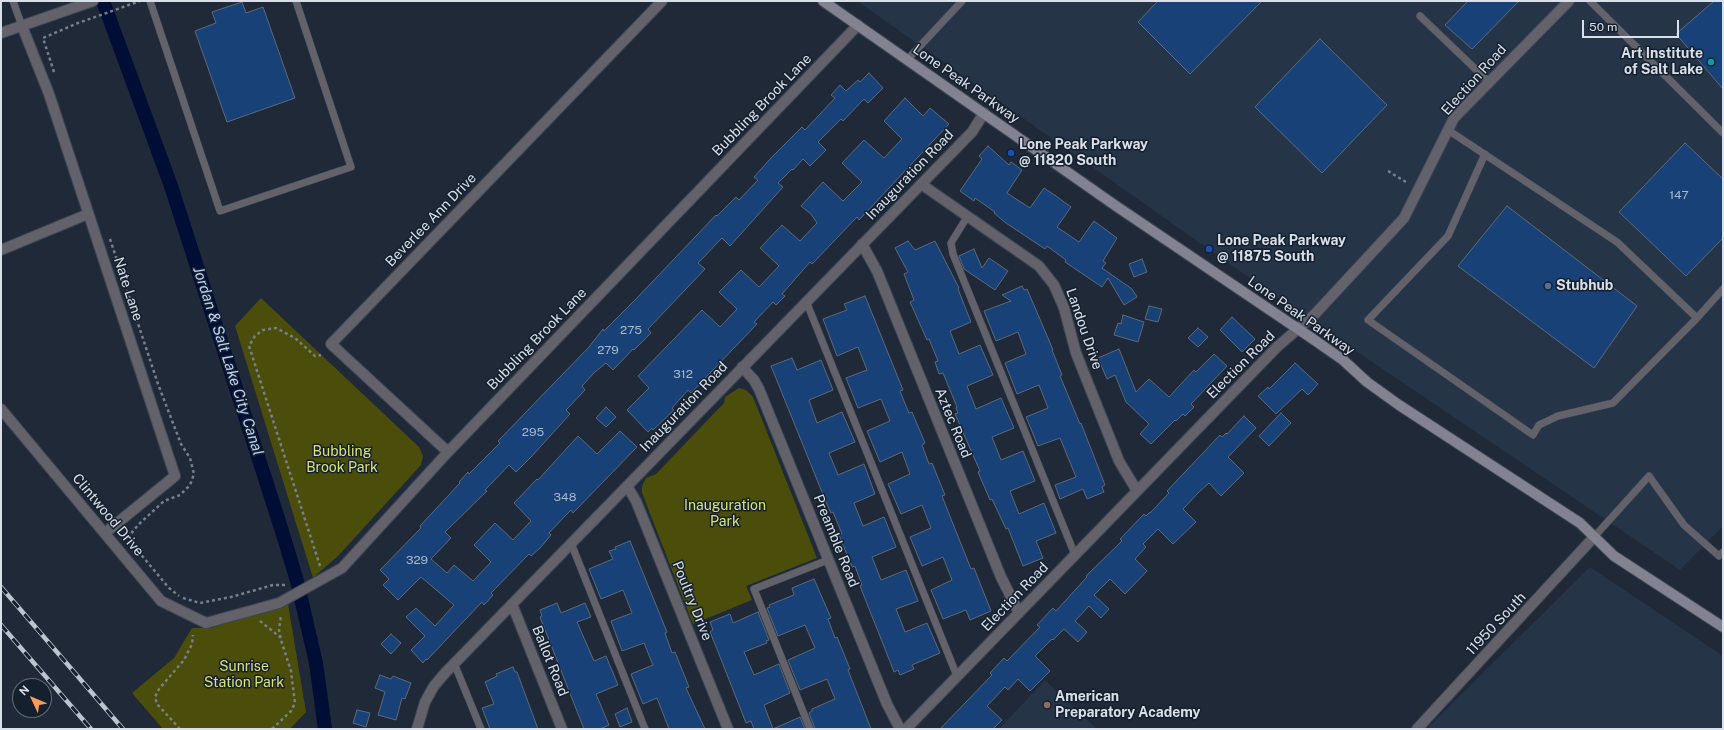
<!DOCTYPE html>
<html>
<head>
<meta charset="utf-8">
<style>
	body { margin:0 }
	#map { position:relative; width:1724px; height:730px; overflow:hidden; background:#1f2938; font-family:"Public Sans",sans-serif }
	canvas { display:block }
	.frame { position:absolute; inset:0; border:2px solid #d9e0ea; pointer-events:none }
	.north { position:absolute; left:12px; top:678px; width:40px; height:40px; box-sizing:border-box; background:#15202e; border:1px solid #636d79; border-radius:50%; rotate:314deg; font-size:11px; font-weight:700; line-height:16px; text-align:center; color:#d9e0ea }
	.north::after { content:''; display:block; margin:auto; width:14px; height:18px; background:#fe9b58; clip-path:polygon(50% 0,100% 100%,50% 72%,0 100%) }
	.scale { position:absolute; left:1582px; top:20px; width:97px; height:18px; box-sizing:border-box; border:2px solid #d9e0ea; border-top:0; padding-left:5px; font-size:12px; line-height:14px; white-space:nowrap; color:#d9e0ea; -webkit-text-stroke:3px #15202e; paint-order:stroke }
</style>
</head>
<body>
<div id="map">
<canvas width="1724" height="730"></canvas>
<div class="frame"></div>
<div class="north">N</div>
<div class="scale">50 m</div>
</div>
<script>
const ctx = document.querySelector('canvas').getContext('2d');
ctx.lineJoin = 'round';
function fillPath(path, color) { ctx.fillStyle = color; ctx.fill(path, 'evenodd'); }
const shape = rows => new Path2D(rows.map(r => 'M' + r).join(''));
function trace(path, color, width, dash) { ctx.strokeStyle = color; ctx.lineWidth = width; ctx.lineCap = dash ? 'butt' : 'round'; ctx.setLineDash(dash || []); ctx.stroke(path); }
function write(font, color, halo, rows, align = 'center') {
  ctx.font = font + ' "Public Sans",sans-serif'; ctx.lineWidth = 3; ctx.setLineDash([]); ctx.textBaseline = 'middle'; ctx.strokeStyle = halo; ctx.fillStyle = color; for (const [text, x, y, turn = 0] of rows) {
    ctx.save(); ctx.translate(x, y); ctx.rotate((+turn || 0) * Math.PI / 180); ctx.textAlign = isNaN(turn) ? turn : align; if (halo) ctx.strokeText(text, 0, 0); ctx.fillText(text, 0, 0); ctx.restore();
  }
}
fillPath(shape([
	[857,1,1723,1,1723,526,1680,570,1282,301],
	[1590,567,1723,656,1723,729,1426,729],
	[1045,680,1097,729,999,729]
]), '#253447');
fillPath(shape([
	[261,298,419,447,423,456,421,465,339,555,313,578,235,326],
	[739,388,746,390,753,397,817,558,746,586,752,600,693,624,642,493,642,486,646,478,656,474,724,403,725,397],
	[288,604,306,712,290,729,163,729,132,693,174,658,192,628,211,628]
]), '#4b4e0a');
trace(shape([
	[103,1,171,186,281,528,297,581,316,663,325,729]
]), '#000d35', 14);
const building = shape([
	[1158,1,1262,1,1190,74,1138,22,1158,1],
	[1468,1,1519,1,1472,49,1445,25,1468,1],
	[1714,1,1723,1,1723,89,1676,34,1714,1],
	[242,2,246,13,263,7,295,98,227,122,195,31,216,23,212,12,242,2],
	[1320,39,1387,105,1322,173,1255,107,1320,39],
	[869,73,883,88,868,103,864,99,843,121,841,119,818,142,826,150,810,166,803,159,793,170,792,169,778,183,783,187,730,246,722,238,698,263,705,269,648,329,651,333,634,350,633,349,613,370,606,363,595,372,582,386,585,390,566,410,570,414,532,456,516,472,509,465,485,490,487,491,445,532,451,538,431,559,447,573,454,565,473,581,491,562,474,545,495,523,513,540,531,521,514,503,537,479,538,480,578,436,597,454,620,431,637,447,573,513,571,510,565,516,549,533,551,535,540,548,531,556,529,554,491,593,493,595,484,605,482,602,427,660,426,659,423,663,411,650,425,636,406,617,416,608,435,626,454,605,421,577,398,600,383,585,389,579,380,570,421,528,420,526,460,483,459,482,468,472,469,474,500,443,498,441,589,347,603,329,604,331,635,300,716,215,717,216,736,197,739,200,758,180,754,177,771,158,802,127,805,130,835,98,831,95,840,85,846,91,858,80,860,82,869,73],
	[905,98,923,116,930,108,949,124,859,220,857,217,812,264,810,262,782,294,785,296,776,305,773,302,754,322,757,324,712,371,691,393,688,390,672,408,674,410,653,430,652,428,648,432,627,410,649,388,638,376,702,310,720,327,737,309,719,292,741,270,759,287,779,266,760,248,782,225,800,241,817,223,811,214,801,206,823,182,843,201,862,182,842,163,864,140,884,158,902,139,884,121,905,98],
	[1685,143,1723,179,1723,238,1686,276,1619,212,1685,143],
	[988,146,1009,165,1011,162,1022,170,1007,193,1030,208,1044,188,1056,196,1071,207,1057,227,1079,242,1094,221,1117,238,1103,261,1106,263,1102,268,1132,289,1137,297,1124,305,1108,278,1102,287,1065,262,1066,260,1047,246,1045,249,1006,223,994,213,995,212,975,198,974,201,960,191,982,159,979,156,988,146],
	[1507,206,1637,306,1594,368,1458,266,1507,206],
	[908,241,915,250,935,241,959,288,958,289,971,322,950,331,959,354,980,345,993,375,967,386,976,409,1001,398,1014,428,992,437,1001,460,1023,451,1035,481,1010,491,1019,514,1044,503,1056,533,1036,541,1043,558,1023,566,1008,528,1006,529,992,499,990,500,978,472,980,471,955,414,958,413,956,408,957,407,943,373,939,374,935,362,938,361,929,339,927,340,910,302,914,300,904,274,908,272,895,248,908,241],
	[974,249,982,268,989,258,1008,271,995,290,964,269,959,256,974,249],
	[1142,259,1147,272,1134,277,1129,264,1142,259],
	[1022,286,1024,290,1027,289,1048,338,1053,350,1052,350,1062,375,1060,376,1080,424,1081,423,1105,485,1102,487,1104,492,1087,499,1083,489,1060,499,1055,485,1076,477,1060,438,1038,446,1026,417,1048,408,1039,385,1017,394,1005,363,1026,354,1018,332,996,341,984,311,1011,301,1002,295,1022,286],
	[865,296,903,390,900,391,904,401,909,413,912,412,925,443,922,445,929,464,932,463,945,495,942,496,951,519,971,569,974,568,991,611,970,620,966,610,943,619,931,590,952,580,943,557,922,566,910,537,931,528,922,505,901,514,888,484,910,474,902,452,880,462,867,431,890,421,881,399,858,408,846,378,867,370,858,347,837,356,823,319,847,310,844,304,865,296],
	[1149,306,1162,309,1158,322,1145,319,1149,306],
	[1123,315,1144,322,1138,342,1114,335,1118,323,1121,324,1123,315],
	[1232,317,1255,339,1242,352,1220,330,1232,317],
	[1198,328,1208,337,1198,347,1188,338,1198,328],
	[1119,349,1136,392,1149,379,1169,397,1194,370,1196,372,1214,354,1227,366,1191,404,1194,407,1185,416,1183,414,1176,421,1175,420,1151,444,1140,434,1149,424,1126,402,1115,375,1107,379,1098,358,1119,349],
	[792,358,797,370,821,360,833,390,809,400,817,423,842,412,855,442,829,453,838,475,864,464,875,494,854,503,863,526,884,517,896,547,872,557,881,580,906,570,918,601,896,609,905,632,927,623,940,653,912,665,914,669,900,675,898,670,894,672,887,654,860,586,862,585,855,566,852,567,839,535,842,534,833,512,831,513,826,502,771,366,792,358],
	[1295,363,1318,384,1308,395,1302,389,1276,414,1258,396,1268,387,1269,389,1295,363],
	[606,407,616,417,606,427,596,418,606,407],
	[1281,413,1291,423,1269,446,1259,436,1281,413],
	[1244,416,1256,428,1228,457,1244,473,1221,496,1209,483,1199,492,1183,509,1196,522,1173,544,1158,529,1143,544,1146,547,1135,559,1147,571,1125,594,1110,579,1094,595,1109,609,1101,618,1089,606,1075,621,1087,632,1078,642,1064,629,1053,640,1052,639,1035,656,1050,671,1030,691,1018,679,1008,690,1005,687,987,706,1002,720,993,729,940,729,992,675,990,673,1004,658,1007,661,1040,627,1037,625,1053,608,1056,611,1087,577,1086,576,1122,541,1120,539,1144,514,1146,516,1150,512,1150,513,1169,493,1167,491,1220,435,1222,437,1226,433,1227,434,1244,416],
	[630,541,667,632,665,633,672,653,675,652,689,687,686,688,705,729,669,729,657,698,643,704,631,674,653,665,644,643,622,651,611,621,632,613,623,590,601,599,589,569,613,559,609,551,616,549,615,547,630,541],
	[814,579,831,618,828,619,835,638,837,637,850,669,848,670,871,729,815,729,809,713,812,711,812,709,835,699,827,679,800,690,788,660,815,648,805,625,778,636,767,608,770,607,769,605,794,595,792,588,814,579],
	[557,603,561,613,585,603,591,617,577,622,594,661,606,656,618,685,596,694,609,725,600,729,584,729,540,617,542,616,540,610,557,603],
	[758,612,769,640,766,641,767,643,744,652,754,675,779,664,790,693,764,705,773,729,800,717,805,729,754,729,751,721,746,723,717,649,710,632,713,630,710,622,730,614,733,623,758,612],
	[391,634,401,643,391,654,381,644,391,634],
	[513,667,515,672,517,672,538,729,490,729,482,708,494,704,485,682,497,676,496,674,513,667],
	[380,675,391,679,393,676,411,683,405,699,402,698,396,720,378,715,385,692,375,688,380,675],
	[627,708,632,722,620,727,615,714,627,708],
	[357,710,370,713,366,727,353,723,357,710]
]);
fillPath(building, '#184177');
trace(building, '#5c697a', 1);
const lane = shape([
	[13,1,22,26],
	[150,1,220,211,351,167,296,1],
	[1590,1,1723,133],
	[1420,16,1489,82],
	[907,60,962,1],
	[1448,130,1617,242,1697,318],
	[1485,154,1448,236,1368,320,1533,435,1539,425,1558,416,1613,403,1697,318,1723,289],
	[967,217,951,243,953,254,1075,555],
	[806,301,957,676],
	[1594,537,1649,476,1684,525,1719,556,1723,552],
	[571,543,645,729],
	[454,663,481,729],
	[810,729,754,589,828,560]
]);
const street = shape([
	[22,26,49,94,175,476,105,533],
	[1,33,93,1],
	[921,184,1039,266,1054,285,1064,308,1076,353,1119,461,1137,491],
	[862,244,877,271,1001,577,1019,613],
	[1,250,88,214],
	[742,367,754,380,759,389,887,704,900,729],
	[1,409,161,601,206,623,279,603,342,568,448,452,858,25],
	[448,452,331,344,662,1],
	[627,486,636,501,728,729],
	[512,604,562,729],
	[417,729,425,702,434,686,446,672,972,132,984,113],
	[906,729,1277,347,1315,314,1404,218,1454,118,1569,1],
	[1417,729,1594,537]
]);
const secondary = shape([
	[823,1,1116,206,1313,339,1343,360,1367,382,1399,405,1580,523,1614,556,1723,627]
]);
trace(lane, '#3d4654', 8);
trace(street, '#3d4654', 12);
trace(secondary, '#3d4654', 12);
trace(shape([
	[54,72,43,38,78,23,140,1],
	[1388,171,1406,182],
	[110,239,158,384,181,444,190,458,194,474,190,485,180,495,164,501,138,525,129,536,138,551,169,588,179,596],
	[320,566,249,346,255,336,263,330,276,328,295,338,315,356,321,355],
	[183,598,200,603,231,597,273,585,285,585],
	[260,621,280,637],
	[180,729,157,704,155,697,159,689,184,660,192,644,193,635],
	[272,729,291,711,295,703,291,671,281,640,279,630,281,615]
]), '#767f8c', 2.5, [3, 3]);
trace(lane, '#63626b', 7);
trace(street, '#63626b', 10);
trace(secondary, '#838291', 10);
const rail = shape([
	[1,587,123,729],
	[1,625,91,729]
]);
trace(rail, '#bdc4cf', 4.5);
trace(rail, '#15202e', 3, [9]);
for (const [x, y, r, color] of [
	[1711,62,4,"#0f9aa8"],
	[1011,153,4,"#1a4fb4"],
	[1209,249,4,"#1a4fb4"],
	[1548,286,4,"#5c6f8a"],
	[1047,705,4,"#8d6e63"]
]) { const dot = new Path2D(); dot.arc(x, y, r, 0, 2 * Math.PI); ctx.fillStyle = color; ctx.fill(dot); trace(dot, '#15202e', 1.5); }
write('12px', '#a9b8cd', null, [
	["147",1679,195],
	["275",631,330],
	["279",608,350],
	["312",683,374],
	["295",533,432],
	["348",565,497],
	["329",417,560]
]);
write('bold 14px', '#d9e0ea', '#15202e', [
	["Art Institute",1703,54,"right"],
	["of Salt Lake",1703,70,"right"],
	["Lone Peak Parkway",1019,145],
	["@ 11820 South",1019,161],
	["Lone Peak Parkway",1217,241],
	["@ 11875 South",1217,257],
	["Stubhub",1556,286],
	["American",1055,697],
	["Preparatory Academy",1055,713]
], 'left');
write('14px', '#d9e0ea', '#15202e', [
	["Election Road",1474,80,-48],
	["Lone Peak Parkway",966,84,35],
	["Bubbling Brook Lane",762,105,-46],
	["Inauguration Road",910,175,-46],
	["Beverlee Ann Drive",431,220,-46],
	["Nate Lane",128,289,72],
	["Lone Peak Parkway",1301,316,35],
	["Landou Drive",1084,329,71],
	["Bubbling Brook Lane",537,339,-46],
	["Election Road",1241,365,-45],
	["Inauguration Road",684,407,-46],
	["Aztec Road",953,423,68],
	["Clintwood Drive",108,515,50],
	["Preamble Road",836,541,68],
	["Election Road",1015,597,-46],
	["Poultry Drive",692,601,68],
	["11950 South",1496,624,-47],
	["Ballot Road",550,661,68]
]);
write('14px', '#dce477', '#15202e', [
	["Bubbling",342,452],
	["Brook Park",342,468],
	["Inauguration",725,506],
	["Park",725,522],
	["Sunrise",244,667],
	["Station Park",244,683]
]);
write('italic 15px', '#bcd2f4', '#15202e', [
	["Jordan & Salt Lake City Canal",228,361,72]
]);
</script>
</body>
</html>
